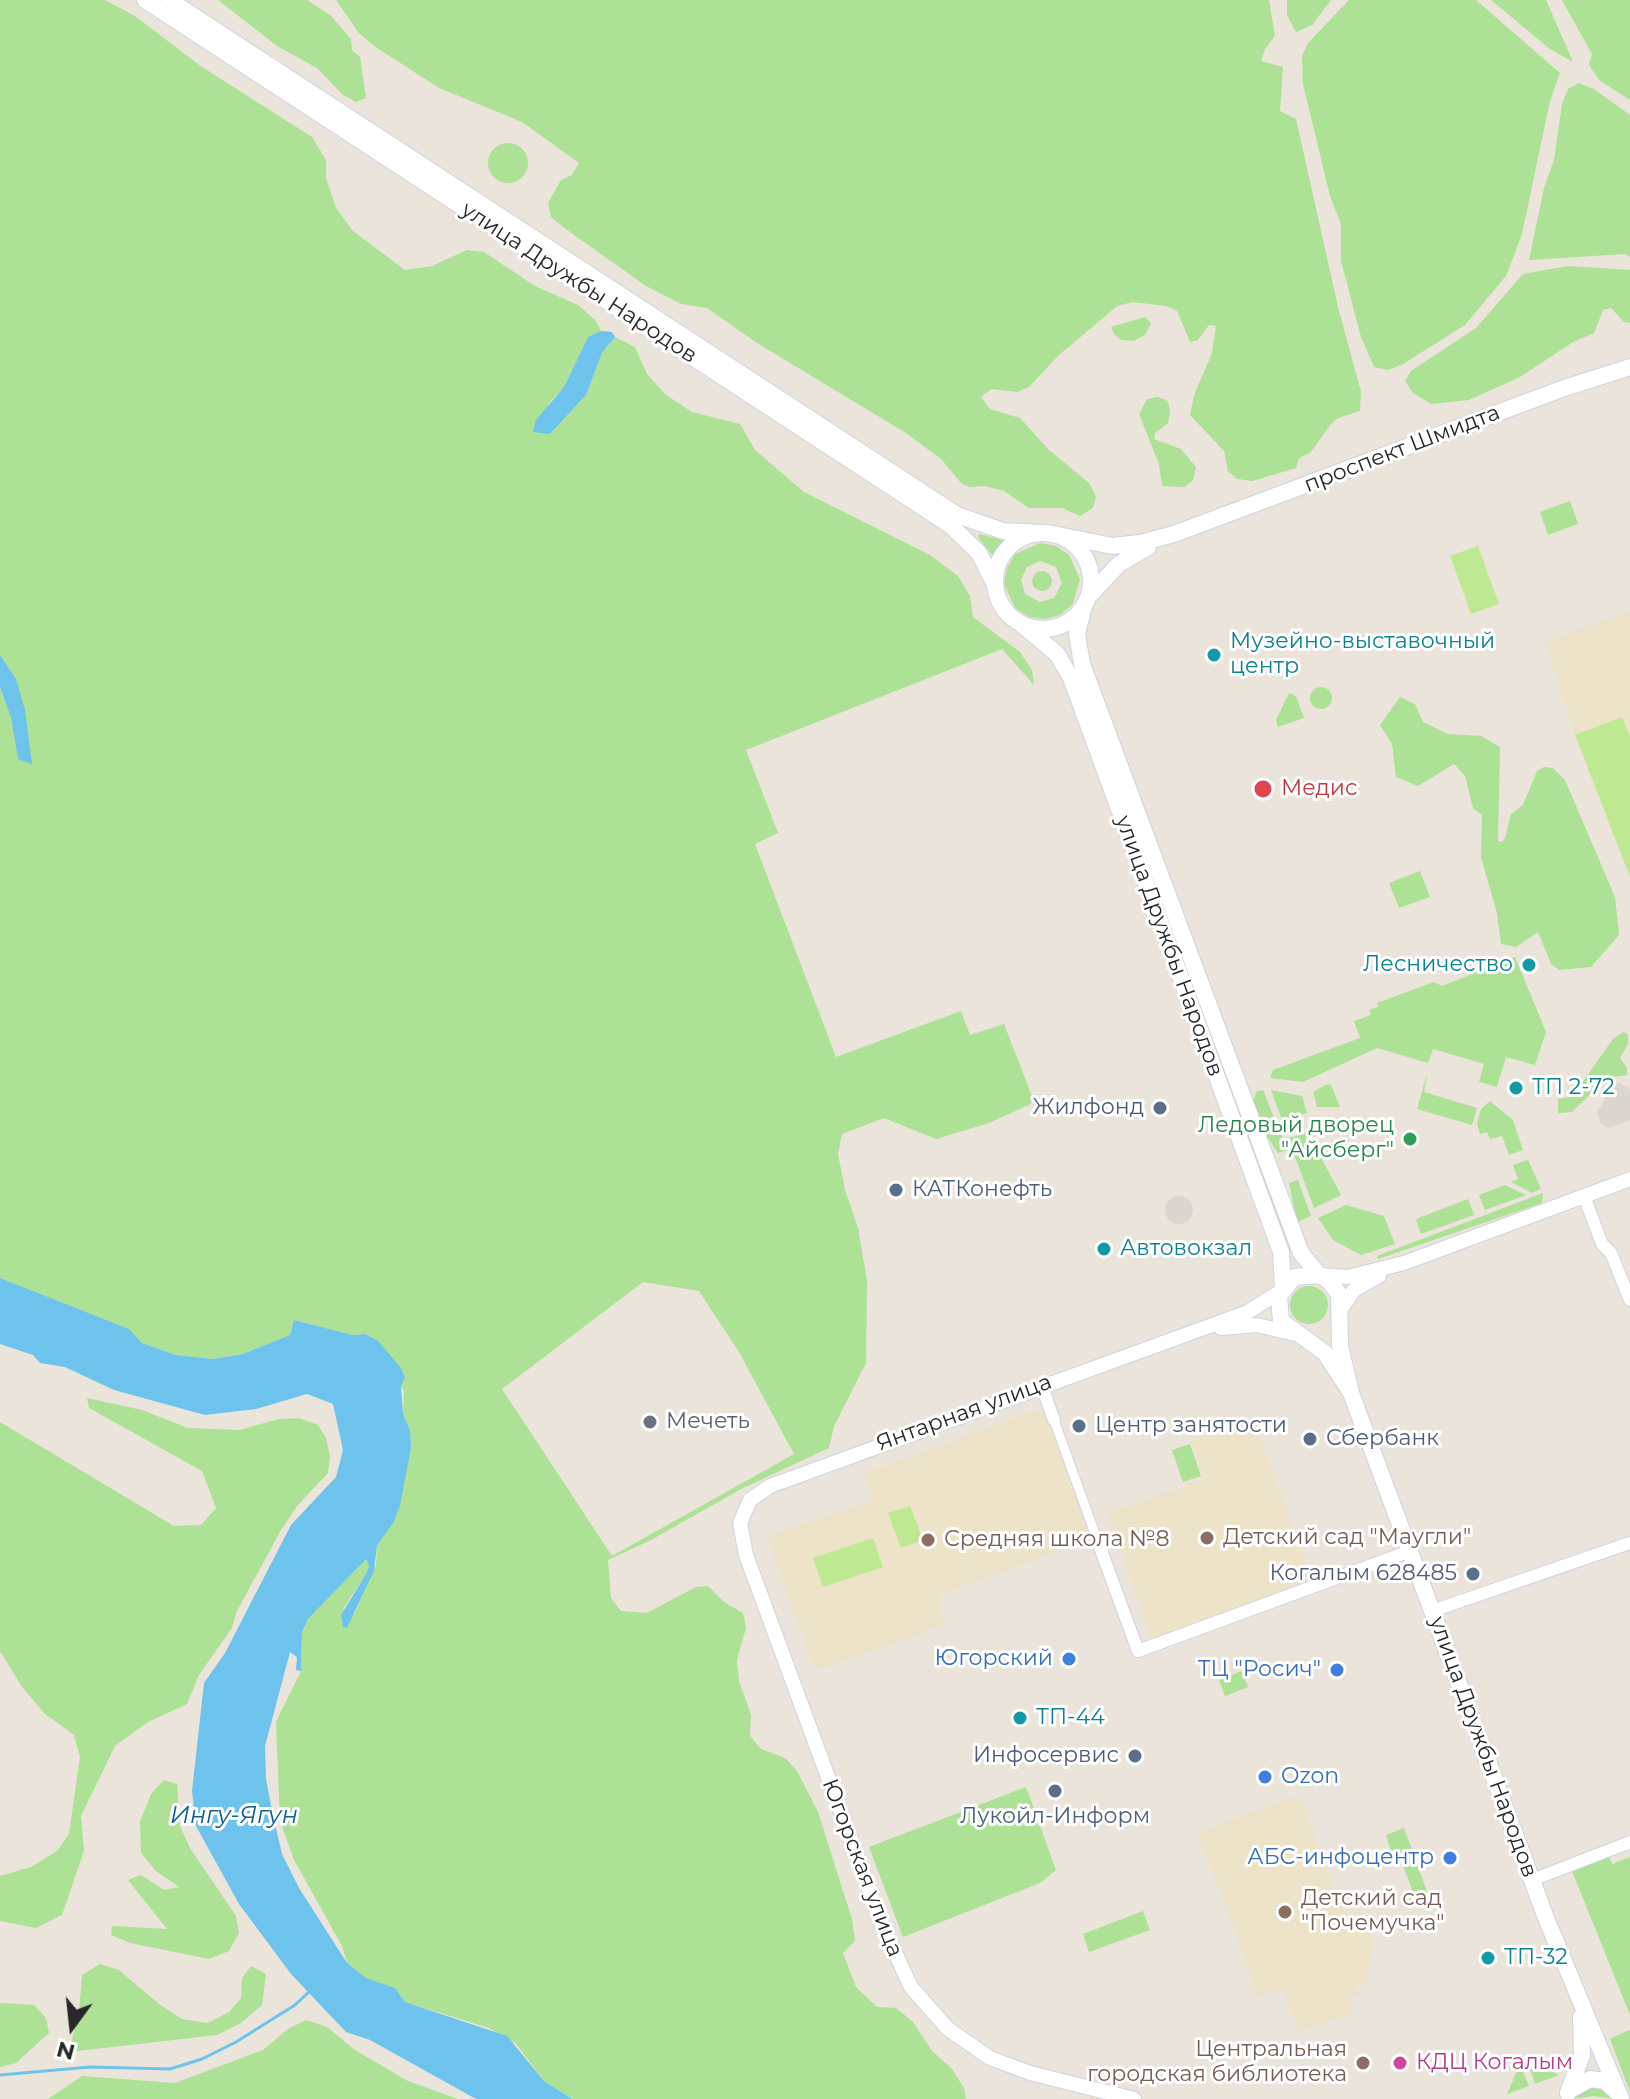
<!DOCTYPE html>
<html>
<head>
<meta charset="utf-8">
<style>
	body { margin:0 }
	#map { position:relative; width:1630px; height:2099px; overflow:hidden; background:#ebe4da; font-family:Montserrat,sans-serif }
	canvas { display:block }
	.north { position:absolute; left:32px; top:1987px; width:80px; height:80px; -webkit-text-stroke:6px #fff; paint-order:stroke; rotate:195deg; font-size:22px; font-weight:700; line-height:32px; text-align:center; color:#282828 }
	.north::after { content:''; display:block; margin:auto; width:28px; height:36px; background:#282828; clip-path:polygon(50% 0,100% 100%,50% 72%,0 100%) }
</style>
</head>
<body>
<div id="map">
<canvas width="1630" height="2099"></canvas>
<div class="north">N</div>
</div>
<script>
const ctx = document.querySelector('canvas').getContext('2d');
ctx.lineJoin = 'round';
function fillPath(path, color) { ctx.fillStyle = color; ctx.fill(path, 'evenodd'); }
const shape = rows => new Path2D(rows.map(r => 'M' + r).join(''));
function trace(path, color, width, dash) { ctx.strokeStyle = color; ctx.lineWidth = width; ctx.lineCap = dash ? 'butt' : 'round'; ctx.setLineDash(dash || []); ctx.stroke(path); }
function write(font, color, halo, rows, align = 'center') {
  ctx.font = font + ' Montserrat,sans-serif'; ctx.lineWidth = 6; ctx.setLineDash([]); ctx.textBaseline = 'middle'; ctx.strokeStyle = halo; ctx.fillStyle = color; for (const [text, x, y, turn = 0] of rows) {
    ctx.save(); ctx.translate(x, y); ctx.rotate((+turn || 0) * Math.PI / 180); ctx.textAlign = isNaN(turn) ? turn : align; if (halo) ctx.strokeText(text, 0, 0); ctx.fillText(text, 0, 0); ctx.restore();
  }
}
fillPath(shape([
	[1630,610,1630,877,1575,735,1545,643],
	[1043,1408,1092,1539,941,1594,938,1601,946,1624,815,1671,767,1537,873,1500,864,1474],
	[1253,1420,1311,1575,1299,1580,1301,1585,1153,1640,1107,1514,1204,1479,1192,1441],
	[1299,1795,1344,1915,1361,1909,1373,1943,1367,1981,1356,1985,1359,1994,1349,1998,1354,2012,1299,2032,1283,1988,1259,1997,1197,1833]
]), '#ece3c9');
fillPath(shape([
	[0,0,105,0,135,16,202,67,312,137,326,160,326,178,336,208,353,231,405,270,432,266,467,250,484,252,535,286,578,305,596,321,601,331,588,337,564,387,548,404,550,434,586,395,602,353,615,337,635,347,647,374,666,395,692,412,740,424,755,450,804,492,930,555,958,576,970,596,973,617,1020,652,1032,670,1034,685,1002,649,746,750,778,833,755,844,836,1057,961,1011,970,1035,1004,1024,1032,1096,1031,1104,989,1123,936,1139,884,1118,842,1134,838,1154,845,1190,858,1228,867,1280,866,1363,834,1426,829,1448,741,1489,651,1540,608,1560,611,1598,621,1611,647,1613,696,1587,708,1586,724,1602,743,1613,746,1628,737,1660,739,1681,751,1715,750,1736,761,1749,785,1758,797,1771,818,1812,852,1919,855,1941,843,1953,856,1987,877,2007,896,2008,913,2022,932,2051,952,2069,964,2088,966,2099,572,2099,544,2081,516,2044,489,2028,405,2002,394,1988,366,1978,347,1963,342,1946,294,1860,280,1821,276,1722,301,1671,302,1632,308,1619,365,1558,369,1566,366,1574,343,1609,354,1615,376,1565,377,1545,394,1521,411,1448,410,1430,403,1414,404,1391,365,1334,353,1335,294,1320,290,1335,243,1354,213,1359,176,1355,142,1343,128,1329,0,1278,0,687,11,718,18,758,31,763,0,655],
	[643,1282,699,1291,739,1352,794,1454,612,1556,502,1389],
	[218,0,307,0,330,15,351,39,352,50,360,57,366,98,356,102,343,95,317,68,277,46],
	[336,0,1269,0,1275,36,1265,49,1261,61,1283,67,1280,111,1296,119,1338,307,1361,392,1360,411,1338,418,1331,424,1310,453,1299,458,1296,468,1252,481,1237,479,1228,471,1224,451,1190,415,1194,395,1212,353,1216,326,1209,325,1198,340,1190,342,1177,311,1166,306,1133,302,1117,306,1103,318,1059,355,1029,387,1017,392,991,389,981,397,990,409,1020,418,1048,449,1090,484,1096,497,1093,508,1080,516,1062,508,1029,508,1004,491,985,486,970,487,962,484,941,459,906,433,757,343,707,308,681,304,646,286,567,230,551,217,548,203,561,180,572,175,579,163,522,122,439,88,374,46,359,33],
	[1287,0,1331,0,1312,25,1296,32,1287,15],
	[1349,0,1476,0,1560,73,1550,101,1522,234,1506,276,1465,325,1403,364,1388,370,1374,367,1361,337,1341,261,1341,224,1330,196,1303,84,1302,56,1308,43],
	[1491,0,1546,0,1573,62,1550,49],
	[1562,0,1630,0,1630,100,1599,80,1589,65,1592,54],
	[1578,83,1594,89,1630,115,1630,257,1625,254,1529,260,1544,188,1554,160,1562,104,1568,89],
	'488 163a20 20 0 1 1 40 0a20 20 0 1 1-40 0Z',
	[1568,266,1630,270,1630,323,1624,322,1611,308,1603,310,1594,333,1573,342,1520,377,1469,400,1431,404,1413,393,1405,381,1411,371,1476,328,1523,274],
	[1145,317,1151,323,1145,335,1134,341,1121,340,1114,334,1111,327],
	[1158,397,1168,401,1170,411,1168,423,1155,433,1154,439,1181,449,1196,467,1193,480,1185,487,1162,486,1159,464,1139,414,1147,399],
	[1570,501,1578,524,1548,535,1540,512],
	[979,534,1003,540,993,556,978,537],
	[1040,543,1056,546,1069,555,1080,579,1073,604,1060,615,1045,619,1029,617,1015,608,1004,584,1007,568,1015,554],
	[1040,561,1056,567,1062,583,1054,598,1040,602,1025,594,1021,580,1027,567],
	'1032 581a10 10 0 1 1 20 0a10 10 0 1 1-20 0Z',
	'1310 698a11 11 0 1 1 22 0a11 11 0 1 1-22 0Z',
	[1289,693,1296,696,1304,718,1278,727,1276,720],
	[1400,697,1415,704,1423,722,1448,734,1481,736,1500,747,1498,841,1502,842,1505,838,1511,814,1523,805,1537,771,1544,767,1553,768,1565,780,1615,897,1619,935,1591,967,1559,970,1551,964,1538,932,1516,947,1501,944,1497,913,1481,857,1482,815,1473,808,1465,776,1454,764,1418,786,1396,777,1392,744,1380,725],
	[1420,871,1430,897,1399,908,1389,883],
	[1515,957,1546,1032,1535,1065,1506,1057,1497,1087,1479,1082,1484,1064,1433,1049,1428,1063,1377,1048,1303,1082,1270,1078,1273,1070,1360,1038,1354,1021,1371,1015,1369,1010,1378,1007,1377,1003,1434,982,1442,986],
	[1623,1032,1628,1034,1628,1044,1620,1058,1627,1068,1627,1075,1607,1078,1572,1112,1558,1113,1558,1099,1572,1097,1613,1039],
	[1427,1074,1424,1092,1477,1108,1472,1125,1417,1109],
	[1327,1084,1331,1085,1340,1107,1317,1107,1313,1092],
	[1263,1090,1287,1150,1278,1153,1266,1135,1253,1101,1257,1091],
	[1271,1090,1302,1096,1307,1113,1282,1120],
	[1490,1101,1513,1120,1523,1150,1509,1155,1502,1136,1490,1139,1487,1132,1480,1134,1477,1124,1481,1109],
	[1312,1132,1317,1150,1341,1195,1314,1208,1288,1138],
	[1528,1160,1541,1189,1532,1193,1511,1182,1518,1179,1513,1165],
	[1298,1180,1311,1216,1297,1222,1289,1183],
	[1505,1185,1526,1195,1485,1210,1479,1195],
	[1543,1193,1542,1203,1378,1259,1377,1256],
	[1468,1199,1474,1215,1421,1234,1416,1219],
	[1346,1205,1384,1216,1395,1244,1361,1255,1333,1240,1318,1218],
	'1290 1305a19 19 0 1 1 38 0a19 19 0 1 1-38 0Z',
	[87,1398,142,1410,188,1428,239,1430,279,1419,299,1418,318,1425,326,1438,330,1457,328,1473,297,1506,281,1530,237,1611,232,1628,199,1675,187,1704,148,1722,115,1746,81,1816,84,1851,62,1915,36,1928,0,1921,0,1876,31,1867,57,1851,69,1834,80,1757,74,1735,45,1714,22,1687,0,1651,0,1422,174,1526,201,1525,216,1508,202,1471,89,1408],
	[1190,1444,1201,1476,1183,1482,1172,1450],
	[1242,1671,1248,1687,1225,1696,1219,1680],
	[164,1780,177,1784,180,1826,190,1848,236,1916,239,1933,229,1951,209,1959,130,1943,111,1935,112,1926,167,1929,128,1880,141,1875,164,1890,179,1887,156,1871,141,1853,140,1822,151,1794],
	[1026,1787,1056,1870,1040,1883,903,1937,869,1847],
	[1404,1828,1429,1897,1412,1904,1407,1892,1412,1889,1400,1858,1394,1860,1386,1835],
	[1609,1856,1612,1864,1630,1857,1630,2015,1572,1871],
	[1143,1911,1150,1930,1089,1952,1083,1934],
	[100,1964,119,1970,159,2004,182,2019,208,2023,229,2012,241,1998,242,1978,251,1966,266,1974,262,2005,241,2023,217,2035,69,2052,79,2012,82,1975],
	[0,2003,34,2005,46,2018,49,2033,16,2063,0,2067],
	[306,2020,327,2027,355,2050,408,2081,458,2099,48,2099,82,2076,175,2083,263,2050,288,2029],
	[1629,2030,1630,2031,1630,2092,1610,2039],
	[1536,2064,1559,2075,1535,2084,1529,2067],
	[1522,2069,1529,2086,1507,2094,1517,2071],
	[1587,2087,1603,2088,1614,2099,1593,2096,1573,2099]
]), '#ace196');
fillPath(shape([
	[1478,546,1499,604,1471,614,1450,556],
	[1622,717,1630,737,1630,877,1575,735],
	[910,1506,923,1540,901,1548,888,1513],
	[873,1538,883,1567,823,1587,813,1558]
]), '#bfe892');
fillPath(shape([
	[1619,1083,1630,1089,1630,1120,1608,1128,1600,1123,1597,1111,1604,1101,1607,1089],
	'1165 1210a14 14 0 1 1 28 0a14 14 0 1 1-28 0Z'
]), '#dbd7d0');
fillPath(shape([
	[601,331,612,332,615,337,602,353,586,395,550,434,533,432,536,420,564,387,588,337],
	[0,655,16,679,25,710,32,764,18,759,11,718,0,687],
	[0,1278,129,1329,142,1343,176,1355,213,1359,243,1354,290,1335,294,1320,353,1335,365,1334,378,1341,401,1368,405,1378,401,1386,403,1414,410,1430,411,1448,400,1505,394,1522,377,1545,374,1571,347,1628,343,1627,341,1615,366,1574,369,1566,366,1559,308,1619,302,1632,301,1671,296,1670,297,1657,290,1652,265,1746,266,1779,273,1816,282,1854,299,1888,347,1963,366,1978,395,1988,405,2002,507,2036,544,2081,572,2099,476,2099,370,2040,346,2032,291,1974,239,1904,196,1826,192,1791,204,1683,225,1653,291,1525,336,1477,343,1450,333,1404,307,1394,256,1409,205,1415,114,1390,65,1367,40,1363,33,1355,0,1344]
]), '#6dc3ec');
trace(shape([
	[0,2075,90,2067,170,2069,202,2059,236,2042,295,2005,310,1991]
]), '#6dc3ec', 3);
const pedestrian = shape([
	[1054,1420,1098,1542]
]);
const minor = shape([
	[1584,1196,1602,1244,1611,1253,1630,1300],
	[1041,1384,1054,1420],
	[1098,1542,1138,1651,1410,1551],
	[1432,1611,1630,1543],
	[1532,1880,1630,1842]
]);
const tertiary = shape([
	[1320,1275,1348,1277,1404,1263,1630,1179],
	[1340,1310,1354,1290,1379,1276],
	[1221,1328,1257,1325,1295,1334],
	[1134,2099,1030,2073,990,2058,948,2029,911,1987,884,1929,746,1555,740,1523,750,1500,770,1486,1248,1312,1281,1291]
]);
const secondary = shape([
	[145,0,950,525,979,553,995,585],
	[169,0,957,515,1003,531,1043,533],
	'995 581a48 48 0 1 1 96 0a48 48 0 1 1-96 0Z',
	[1058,535,1112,546,1140,543,1174,534,1567,387,1630,367],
	[1090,595,1119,564,1148,547],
	[1084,605,1077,634,1082,664,1301,1253,1319,1275],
	[1020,623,1057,654,1071,678,1281,1252,1283,1287],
	[1351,1393,1325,1353,1281,1321,1279,1296,1294,1277,1320,1275,1329,1281,1339,1294,1340,1346,1351,1393,1546,1918,1621,2099],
	[1570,2090,1590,2079,1605,2081,1616,2091],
	[1568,2093,1582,2055,1581,2017]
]);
trace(pedestrian, '#cfd2e1', 11);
trace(minor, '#cfd2e1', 14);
trace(tertiary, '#cfd2e1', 16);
trace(secondary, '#cfd2e1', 18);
trace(pedestrian, '#fff', 9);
trace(minor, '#fff', 12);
trace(tertiary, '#fff', 14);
trace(secondary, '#fff', 16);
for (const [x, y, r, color] of [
	[1214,655,8,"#0f9aa8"],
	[1263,789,10,"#e0444e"],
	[1529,965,8,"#0f9aa8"],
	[1516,1088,8,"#0f9aa8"],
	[1160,1108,8,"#5c6f8a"],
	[1410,1139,8,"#2e9e5b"],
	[896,1190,8,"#5c6f8a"],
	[1104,1249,8,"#0f9aa8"],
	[650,1422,8,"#6b7280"],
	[1079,1426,8,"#5c6f8a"],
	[1310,1439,8,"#5c6f8a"],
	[1207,1538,8,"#8d6e63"],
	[928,1540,8,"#8d6e63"],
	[1473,1574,8,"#5c6f8a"],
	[1069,1659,8,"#3f7fe0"],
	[1337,1670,8,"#3f7fe0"],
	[1020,1718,8,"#0f9aa8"],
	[1135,1756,8,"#5c6f8a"],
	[1265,1777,8,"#3f7fe0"],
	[1055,1791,8,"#5c6f8a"],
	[1450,1858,8,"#3f7fe0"],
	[1285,1912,8,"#8d6e63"],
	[1488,1958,8,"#0f9aa8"],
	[1363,2063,8,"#8d6e63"],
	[1400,2063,8,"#d1479c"]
]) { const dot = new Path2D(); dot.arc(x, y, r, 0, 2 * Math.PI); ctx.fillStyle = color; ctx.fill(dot); trace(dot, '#fff', 3); }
write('22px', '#282828', '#fff', [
	["улица Дружбы Народов",579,283,33],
	["проспект Шмидта",1402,449,-21],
	["улица Дружбы Народов",1169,946,70],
	["Янтарная улица",964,1413,-20],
	["улица Дружбы Народов",1483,1747,70],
	["Югорская улица",862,1868,69]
]);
write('22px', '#0d838f', '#fff', [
	["Музейно-выставочный",1230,642],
	["центр",1230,667],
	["Лесничество",1513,965,"right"],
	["ТП 2-72",1532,1088],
	["Автовокзал",1120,1249],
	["ТП-44",1036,1718],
	["ТП-32",1504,1958]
], 'left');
write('22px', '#be3a42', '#fff', [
	["Медис",1281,789]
], 'left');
write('22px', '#4e5e75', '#fff', [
	["Жилфонд",1144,1108],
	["КАТКонефть",912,1190,"left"],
	["Центр занятости",1095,1426,"left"],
	["Сбербанк",1326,1439,"left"],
	["Когалым 628485",1457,1574],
	["Инфосервис",1119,1756],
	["Лукойл-Информ",1055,1817,"center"]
], 'right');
write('22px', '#27864d', '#fff', [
	["Ледовый дворец",1394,1126],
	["\"Айсберг\"",1394,1151]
], 'right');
write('22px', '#5b616d', '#fff', [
	["Мечеть",666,1422]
], 'left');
write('22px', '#785e54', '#fff', [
	["Детский сад \"Маугли\"",1223,1538],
	["Средняя школа №8",944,1540],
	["Детский сад",1301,1899],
	["\"Почемучка\"",1301,1924],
	["Центральная",1347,2050,"right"],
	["городская библиотека",1347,2075,"right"]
], 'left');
write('22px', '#366cbe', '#fff', [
	["Югорский",1053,1659],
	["ТЦ \"Росич\"",1321,1670],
	["Ozon",1281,1777,"left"],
	["АБС-инфоцентр",1434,1858]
], 'right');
write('22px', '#b23c85', '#fff', [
	["КДЦ Когалым",1416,2063]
], 'left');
write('italic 24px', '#0f6095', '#fff', [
	["Ингу-Ягун",234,1816]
]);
</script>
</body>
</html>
